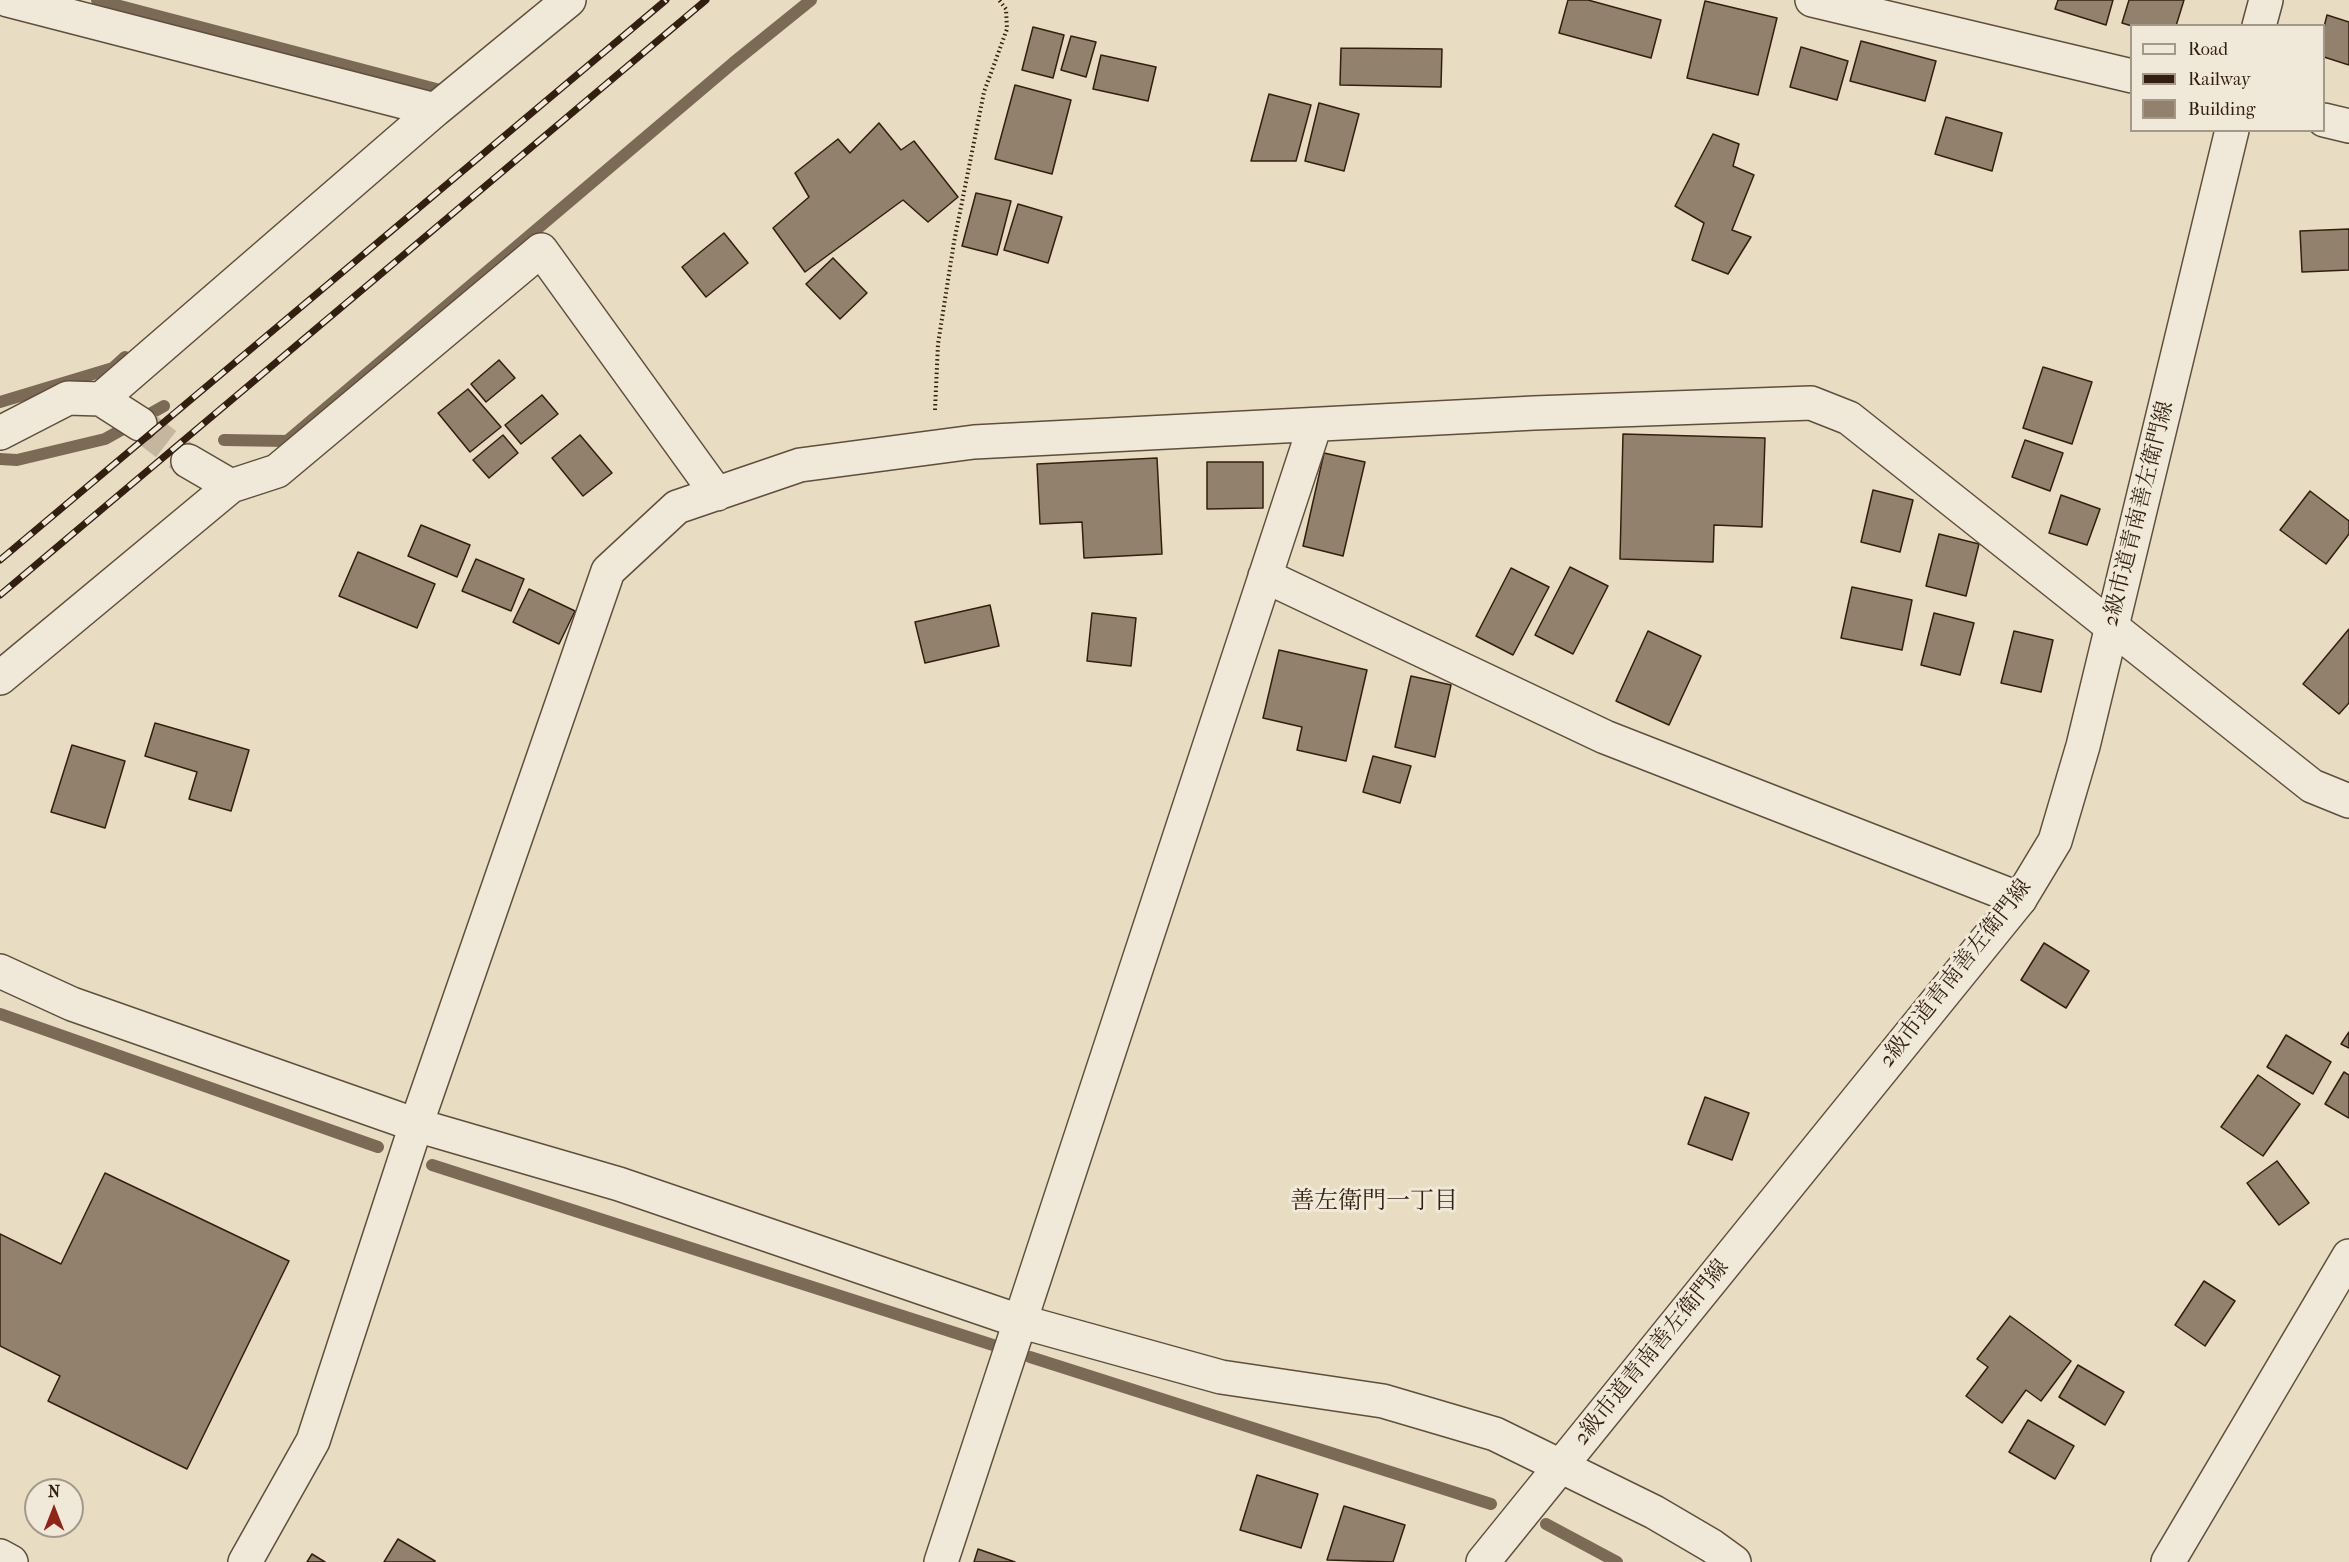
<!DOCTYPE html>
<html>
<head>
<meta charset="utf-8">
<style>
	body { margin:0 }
	#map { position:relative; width:2349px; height:1562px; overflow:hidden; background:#e8dcc3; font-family:"IM FELL French Canon",serif }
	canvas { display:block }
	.legend { position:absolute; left:2130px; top:24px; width:195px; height:108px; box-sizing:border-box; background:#f0e8d8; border:2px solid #a49888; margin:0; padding:8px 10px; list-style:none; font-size:18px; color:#331f0f }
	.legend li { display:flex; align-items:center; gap:12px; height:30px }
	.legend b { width:30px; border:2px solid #a49888 }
	.north { position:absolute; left:24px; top:1478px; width:60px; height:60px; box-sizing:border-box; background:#f0e8d8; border:2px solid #a49888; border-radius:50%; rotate:0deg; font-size:16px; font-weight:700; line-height:24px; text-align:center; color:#331f0f }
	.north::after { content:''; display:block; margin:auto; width:21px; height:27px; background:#8f2418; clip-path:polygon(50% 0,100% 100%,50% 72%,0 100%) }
</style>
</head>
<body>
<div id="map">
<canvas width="2349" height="1562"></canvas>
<ul class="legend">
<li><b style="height:8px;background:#f0e8d8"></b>Road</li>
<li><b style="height:8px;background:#331f0f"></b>Railway</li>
<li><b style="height:16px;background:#91816d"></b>Building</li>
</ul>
<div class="north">N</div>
</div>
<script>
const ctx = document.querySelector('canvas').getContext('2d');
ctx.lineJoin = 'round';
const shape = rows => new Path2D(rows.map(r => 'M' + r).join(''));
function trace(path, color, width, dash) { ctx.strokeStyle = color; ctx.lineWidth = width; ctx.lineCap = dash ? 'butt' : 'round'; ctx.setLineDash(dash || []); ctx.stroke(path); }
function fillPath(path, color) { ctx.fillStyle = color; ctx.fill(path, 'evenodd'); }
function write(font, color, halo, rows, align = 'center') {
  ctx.font = font + ' "IM FELL French Canon","Noto Serif JP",serif'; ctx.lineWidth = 6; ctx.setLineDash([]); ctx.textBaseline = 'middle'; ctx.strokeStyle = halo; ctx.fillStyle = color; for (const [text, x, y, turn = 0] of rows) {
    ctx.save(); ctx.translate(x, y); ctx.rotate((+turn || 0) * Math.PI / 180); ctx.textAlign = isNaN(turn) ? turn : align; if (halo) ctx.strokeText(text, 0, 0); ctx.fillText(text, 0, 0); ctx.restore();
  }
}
trace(shape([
	[97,0,440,90],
	[0,402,113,368,125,357],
	[224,440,287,441,733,63,811,0],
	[0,459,17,460,105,439,164,406],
	[0,1014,378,1147],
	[432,1165,993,1345],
	[1030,1357,1491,1504],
	[1546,1524,1617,1562]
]), '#7a6a56', 12);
const building = shape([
	[1568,0,1588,0,1661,20,1651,58,1559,33,1568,0],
	[2058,0,2113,0,2106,25,2055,9,2058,0],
	[2129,0,2184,0,2176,26,2132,26,2122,23,2129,0],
	[1705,1,1777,18,1758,95,1687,78,1705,1],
	[2327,15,2349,22,2349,65,2324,57,2324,27,2327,15],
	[1033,27,1064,35,1053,78,1022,70,1033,27],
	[1071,36,1096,42,1086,77,1061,70,1071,36],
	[1861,41,1936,61,1925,101,1850,81,1861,41],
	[1801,47,1848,61,1837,100,1790,87,1801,47],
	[1341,48,1442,49,1441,87,1340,85,1341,48],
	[1101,55,1156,67,1148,101,1093,89,1101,55],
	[1015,85,1071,100,1052,174,995,159,1015,85],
	[1269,94,1311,105,1296,161,1251,161,1269,94],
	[1319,103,1359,114,1344,171,1305,161,1319,103],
	[1946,117,2002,133,1992,171,1935,154,1946,117],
	[879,123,901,150,914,141,958,197,928,222,903,200,805,272,773,228,809,197,795,173,838,139,850,153,879,123],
	[1713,134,1739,144,1733,166,1754,175,1732,230,1751,237,1728,274,1692,260,1704,223,1675,206,1713,134],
	[976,193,1011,201,997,255,962,246,976,193],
	[1018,204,1062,217,1048,263,1004,250,1018,204],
	[2349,229,2349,270,2302,272,2300,231,2349,229],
	[724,233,748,263,706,297,682,267,724,233],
	[833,258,867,293,840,319,806,284,833,258],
	[499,360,515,378,486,402,471,384,499,360],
	[2043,367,2092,382,2072,444,2023,428,2043,367],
	[468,389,501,427,470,452,438,413,468,389],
	[542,395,558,414,521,444,505,425,542,395],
	[1623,434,1765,438,1762,527,1714,525,1713,562,1620,559,1623,434],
	[503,435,518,453,489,478,473,460,503,435],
	[580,435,612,473,583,496,552,458,580,435],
	[2025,440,2063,453,2050,491,2012,477,2025,440],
	[1324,453,1365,462,1343,556,1303,546,1324,453],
	[1157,458,1162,554,1084,558,1082,522,1040,524,1037,464,1157,458],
	[1207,462,1263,462,1263,508,1207,509,1207,462],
	[1873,490,1913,500,1900,552,1861,542,1873,490],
	[2310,491,2349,521,2349,534,2326,564,2280,530,2310,491],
	[2061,495,2100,509,2087,545,2049,533,2061,495],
	[421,525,470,545,457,577,408,556,421,525],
	[1939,534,1979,544,1966,596,1926,586,1939,534],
	[358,552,435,584,417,628,339,596,358,552],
	[476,559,524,579,511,611,462,591,476,559],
	[1570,567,1608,586,1573,654,1535,635,1570,567],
	[1511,568,1549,587,1513,655,1476,636,1511,568],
	[1852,587,1912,600,1902,650,1841,638,1852,587],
	[529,589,575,611,559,644,513,622,529,589],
	[990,605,999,646,925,663,915,622,990,605],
	[1092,613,1136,618,1131,666,1087,661,1092,613],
	[1934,613,1974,623,1960,675,1921,665,1934,613],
	[2349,629,2349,703,2339,714,2303,684,2349,629],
	[1648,631,1701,656,1669,725,1616,701,1648,631],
	[2014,631,2053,640,2041,692,2001,683,2014,631],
	[1279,650,1367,670,1346,761,1297,750,1302,727,1263,718,1279,650],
	[1411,676,1451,685,1435,757,1395,747,1411,676],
	[155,723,249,750,231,811,189,799,197,772,145,756,155,723],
	[72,745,125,761,105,828,51,812,72,745],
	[1373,756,1411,766,1400,803,1363,792,1373,756],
	[2044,943,2089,971,2066,1008,2021,980,2044,943],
	[2349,1032,2349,1048,2341,1044,2349,1032],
	[2286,1035,2331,1062,2313,1094,2267,1067,2286,1035],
	[2344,1072,2349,1075,2349,1118,2325,1104,2344,1072],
	[2258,1075,2300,1104,2263,1156,2221,1127,2258,1075],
	[1705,1097,1749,1113,1732,1160,1688,1144,1705,1097],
	[2277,1161,2309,1203,2279,1225,2247,1183,2277,1161],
	[105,1173,289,1261,187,1469,48,1401,60,1376,0,1346,0,1234,61,1264,105,1173],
	[2204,1281,2235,1301,2205,1346,2175,1325,2204,1281],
	[2010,1316,2071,1361,2041,1401,2026,1390,2002,1423,1966,1396,1988,1367,1977,1359,2010,1316],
	[2078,1365,2124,1392,2105,1425,2059,1397,2078,1365],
	[2028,1420,2074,1446,2055,1479,2009,1452,2028,1420],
	[1257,1475,1318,1494,1301,1548,1240,1530,1257,1475],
	[1344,1506,1405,1525,1393,1562,1327,1560,1344,1506],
	[398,1539,435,1561,435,1562,384,1562,398,1539],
	[978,1549,1015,1562,974,1562,978,1549],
	[312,1554,325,1562,307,1562,312,1554]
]);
fillPath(building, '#91816d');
trace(building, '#331f0f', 1.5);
trace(shape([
	[140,424,188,461]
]), '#c4b69f', 33, [33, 16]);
const minor = shape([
	[8,0,435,110],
	[1812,0,2132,76],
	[2324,120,2349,126],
	[101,399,435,110,569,0],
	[0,433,68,398,101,399,140,424],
	[188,461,231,486],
	[1265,576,1605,737,2020,899],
	[0,678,231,486,277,471,541,250,717,494],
	[0,971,72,1004,416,1125,619,1184,1019,1321,1221,1377,1383,1401,1495,1434,1654,1512,1712,1546,1734,1562],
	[245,1562,313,1441,416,1125,608,571,677,507,800,465,974,442,1534,413,1811,403,1849,418,2312,786,2349,801],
	[941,1562,1315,425],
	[2168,1562,2349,1256]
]);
const tertiary = shape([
	[2259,26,2266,0],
	[0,1556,11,1562],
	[1483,1562,2020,899,2055,841,2083,746,2232,130]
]);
trace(minor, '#604e3c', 36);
trace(tertiary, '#604e3c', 36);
trace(shape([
	[935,410,938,344,954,242,984,92,1007,29,1006,9,999,0]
]), '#331f0f', 4, [1.5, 3]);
trace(minor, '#f0e8d8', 33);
trace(tertiary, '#f0e8d8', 33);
const rail = shape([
	[0,560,666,0],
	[0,595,706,0]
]);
trace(rail, '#331f0f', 7);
trace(rail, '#f0e8d8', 4.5, [14]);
write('22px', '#331f0f', '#f0e8d8', [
	["2級市道青南善左衛門線",2139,514,-76],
	["2級市道青南善左衛門線",1956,974,-52],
	["2級市道青南善左衛門線",1652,1353,-51]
]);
write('24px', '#331f0f', '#f0e8d8', [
	["善左衛門一丁目",1374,1202]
]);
</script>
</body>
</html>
